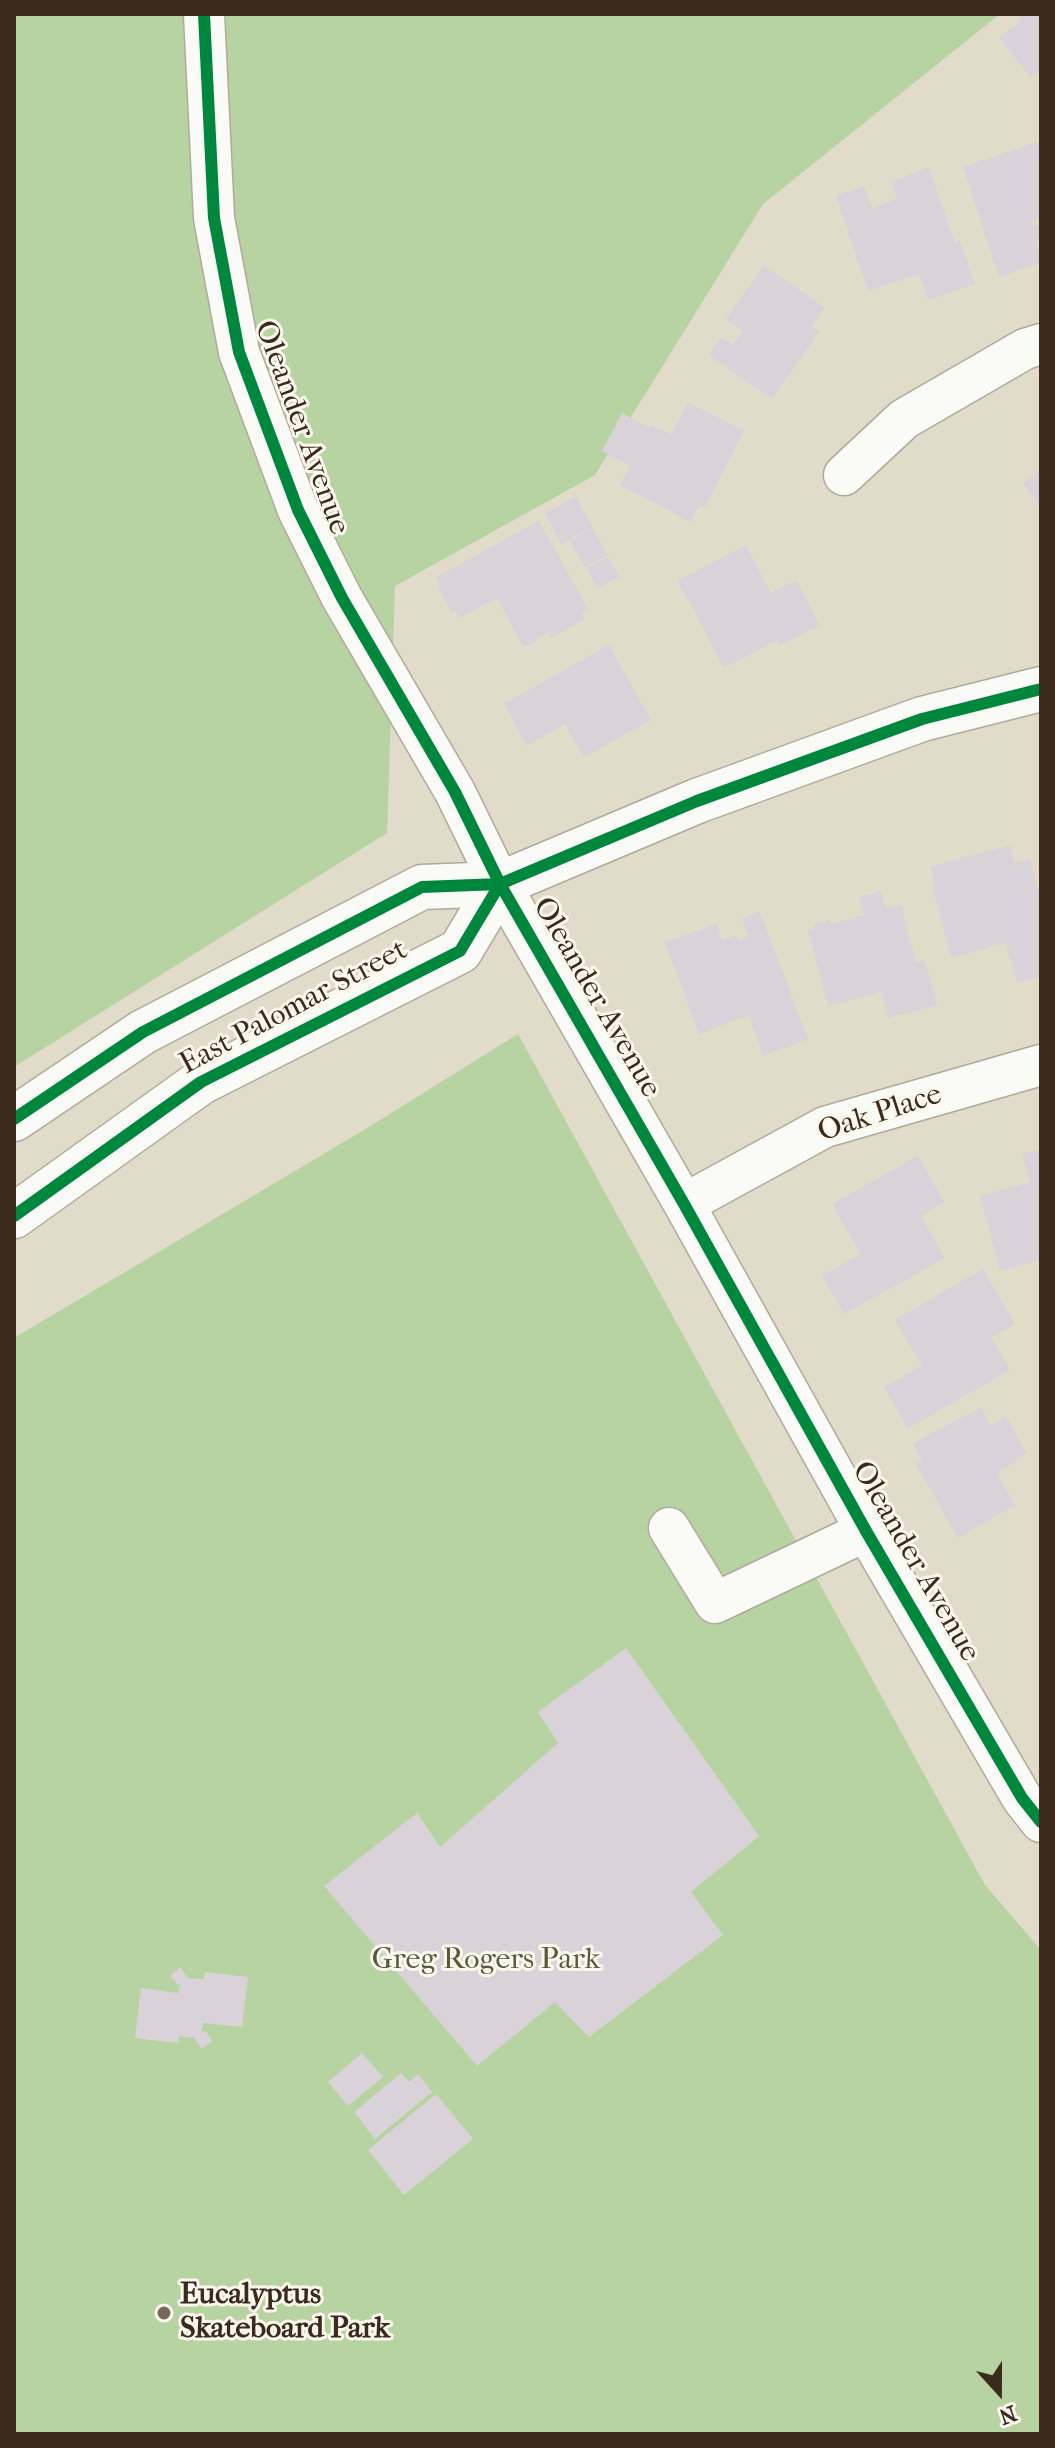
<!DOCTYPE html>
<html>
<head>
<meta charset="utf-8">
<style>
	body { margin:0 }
	#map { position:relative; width:1055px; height:2448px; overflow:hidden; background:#e1dbc9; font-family:"IM FELL French Canon",serif }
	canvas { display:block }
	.frame { position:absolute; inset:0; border:16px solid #3b2a1e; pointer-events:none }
	.north { position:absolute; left:959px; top:2352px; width:80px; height:80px; -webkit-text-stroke:6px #fbf7ec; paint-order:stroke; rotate:159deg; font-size:22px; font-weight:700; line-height:32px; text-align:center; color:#3b2a1e }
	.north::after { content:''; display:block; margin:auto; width:28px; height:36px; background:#3b2a1e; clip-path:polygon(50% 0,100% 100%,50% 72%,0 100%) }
</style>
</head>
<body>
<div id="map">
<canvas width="1055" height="2448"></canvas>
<div class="frame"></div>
<div class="north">N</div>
</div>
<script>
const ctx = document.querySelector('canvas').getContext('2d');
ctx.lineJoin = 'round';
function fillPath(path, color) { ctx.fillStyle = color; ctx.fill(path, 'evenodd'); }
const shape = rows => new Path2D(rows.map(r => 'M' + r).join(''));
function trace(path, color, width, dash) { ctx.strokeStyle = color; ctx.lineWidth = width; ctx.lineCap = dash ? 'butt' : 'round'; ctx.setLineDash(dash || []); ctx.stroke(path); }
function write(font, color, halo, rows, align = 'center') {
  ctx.font = font + ' "IM FELL French Canon",serif'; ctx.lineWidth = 6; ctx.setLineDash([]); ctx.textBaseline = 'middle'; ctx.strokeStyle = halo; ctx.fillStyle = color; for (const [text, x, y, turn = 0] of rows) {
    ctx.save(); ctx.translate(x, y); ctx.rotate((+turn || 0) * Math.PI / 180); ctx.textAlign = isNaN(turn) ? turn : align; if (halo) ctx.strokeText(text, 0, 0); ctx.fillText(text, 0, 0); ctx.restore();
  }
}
fillPath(shape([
	[14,14,1000,14,763,204,595,475,395,586,387,833,14,1067],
	[518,1034,985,1885,1041,1950,1041,2434,14,2434,14,1338,369,1127]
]), '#b7d3a1');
fillPath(shape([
	[1024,14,1041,14,1041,70,1031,78,999,38,1021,20,1019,18],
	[1041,141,1041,219,1031,222,1032,226,1038,225,1041,234,1041,239,1036,240,1041,263,999,277,963,167],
	[929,168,955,243,960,241,975,284,928,300,919,274,868,291,836,196,864,186,872,208,897,199,891,181],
	[764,265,825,308,812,326,820,331,772,399,709,355,721,337,732,345,743,331,726,319],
	[688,403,744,431,705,507,700,505,691,522,620,485,630,466,602,451,622,413,650,428,651,425,671,435],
	[1041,470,1041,506,1023,484],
	[576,496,592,527,561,544,545,513],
	[539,521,588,609,581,612,585,619,551,638,548,632,528,646,523,646,497,598,460,618,455,611,452,613,438,587,441,586,436,577],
	[592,528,608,555,585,567,570,541],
	[746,545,771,593,796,580,820,625,780,646,777,640,724,668,678,581],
	[608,557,619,577,598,589,587,568],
	[609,645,651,720,584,757,565,724,527,746,504,704],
	[1010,845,1015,863,1030,859,1041,900,1041,976,1017,983,1006,943,951,958,932,886,935,885,930,867],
	[881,891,886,909,901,905,916,962,925,960,937,1005,888,1018,881,992,828,1006,808,930,814,929,813,925,830,920,831,924,864,915,859,897],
	[760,912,808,1039,763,1056,749,1015,699,1034,665,942,717,924,722,940,736,935,739,941,749,938,742,918],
	[1041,1149,1041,1260,1000,1271,980,1196,1030,1182,1022,1154],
	[918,1156,944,1202,921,1216,945,1258,844,1314,822,1276,860,1254,832,1204],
	[983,1269,1015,1324,991,1337,1010,1370,908,1428,884,1387,922,1366,895,1320],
	[981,1407,991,1425,1006,1416,1027,1453,997,1474,1015,1505,958,1538,916,1464,922,1460,913,1444],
	[626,1648,759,1836,691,1892,723,1935,589,2037,555,2002,477,2066,324,1886,417,1813,440,1847,558,1743,538,1712],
	[180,1967,188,1978,204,1979,205,1972,248,1977,242,2027,203,2023,201,2033,205,2030,212,2041,202,2049,194,2038,179,2036,178,2043,135,2038,141,1988,178,1993,180,1984,178,1985,170,1976],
	[362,2053,383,2077,348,2106,328,2082],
	[401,2073,409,2082,418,2074,432,2092,375,2139,354,2112],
	[436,2094,473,2139,404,2195,368,2150]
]), '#d9d3d9');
const minor = shape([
	[204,14,214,218,239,352,298,510,342,598,455,792,500,884,684,1204,866,1531,1022,1798,1041,1822],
	[844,475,904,419,1025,349,1041,344],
	[684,1204,825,1127,1041,1065],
	[669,1528,715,1603,866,1531]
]);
const major = shape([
	[14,1119,143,1032,422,887,500,884,697,801,922,719,1041,689],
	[14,1216,201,1082,460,951,500,884]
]);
trace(minor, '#b0aa9e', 43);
trace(major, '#b0aa9e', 47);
trace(minor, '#fafaf7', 40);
trace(major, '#fafaf7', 44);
trace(shape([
	[204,14,214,218,239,352,298,510,342,598,455,792,500,884,684,1204,866,1531,1022,1798,1041,1822],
	[14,1119,143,1032,422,887,500,884,697,801,922,719,1041,689],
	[14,1216,201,1082,460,951,500,884]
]), '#00873e', 12);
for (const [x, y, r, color] of [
	[164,2313,8,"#75685a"]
]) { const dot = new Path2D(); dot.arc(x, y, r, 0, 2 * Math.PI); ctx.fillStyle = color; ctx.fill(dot); trace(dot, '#fbf7ec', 3); }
write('30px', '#3b2a1e', '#fbf7ec', [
	["Oleander Avenue",301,428,70],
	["Oleander Avenue",596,998,60],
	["East Palomar Street",294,1008,-28],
	["Oak Place",880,1114,-18],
	["Oleander Avenue",915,1562,60]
]);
write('30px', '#565b3b', '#fbf7ec', [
	["Greg Rogers Park",486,1961]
]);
write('bold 30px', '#3b2a1e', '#fbf7ec', [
	["Eucalyptus",180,2296],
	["Skateboard Park",180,2330]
], 'left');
</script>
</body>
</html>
